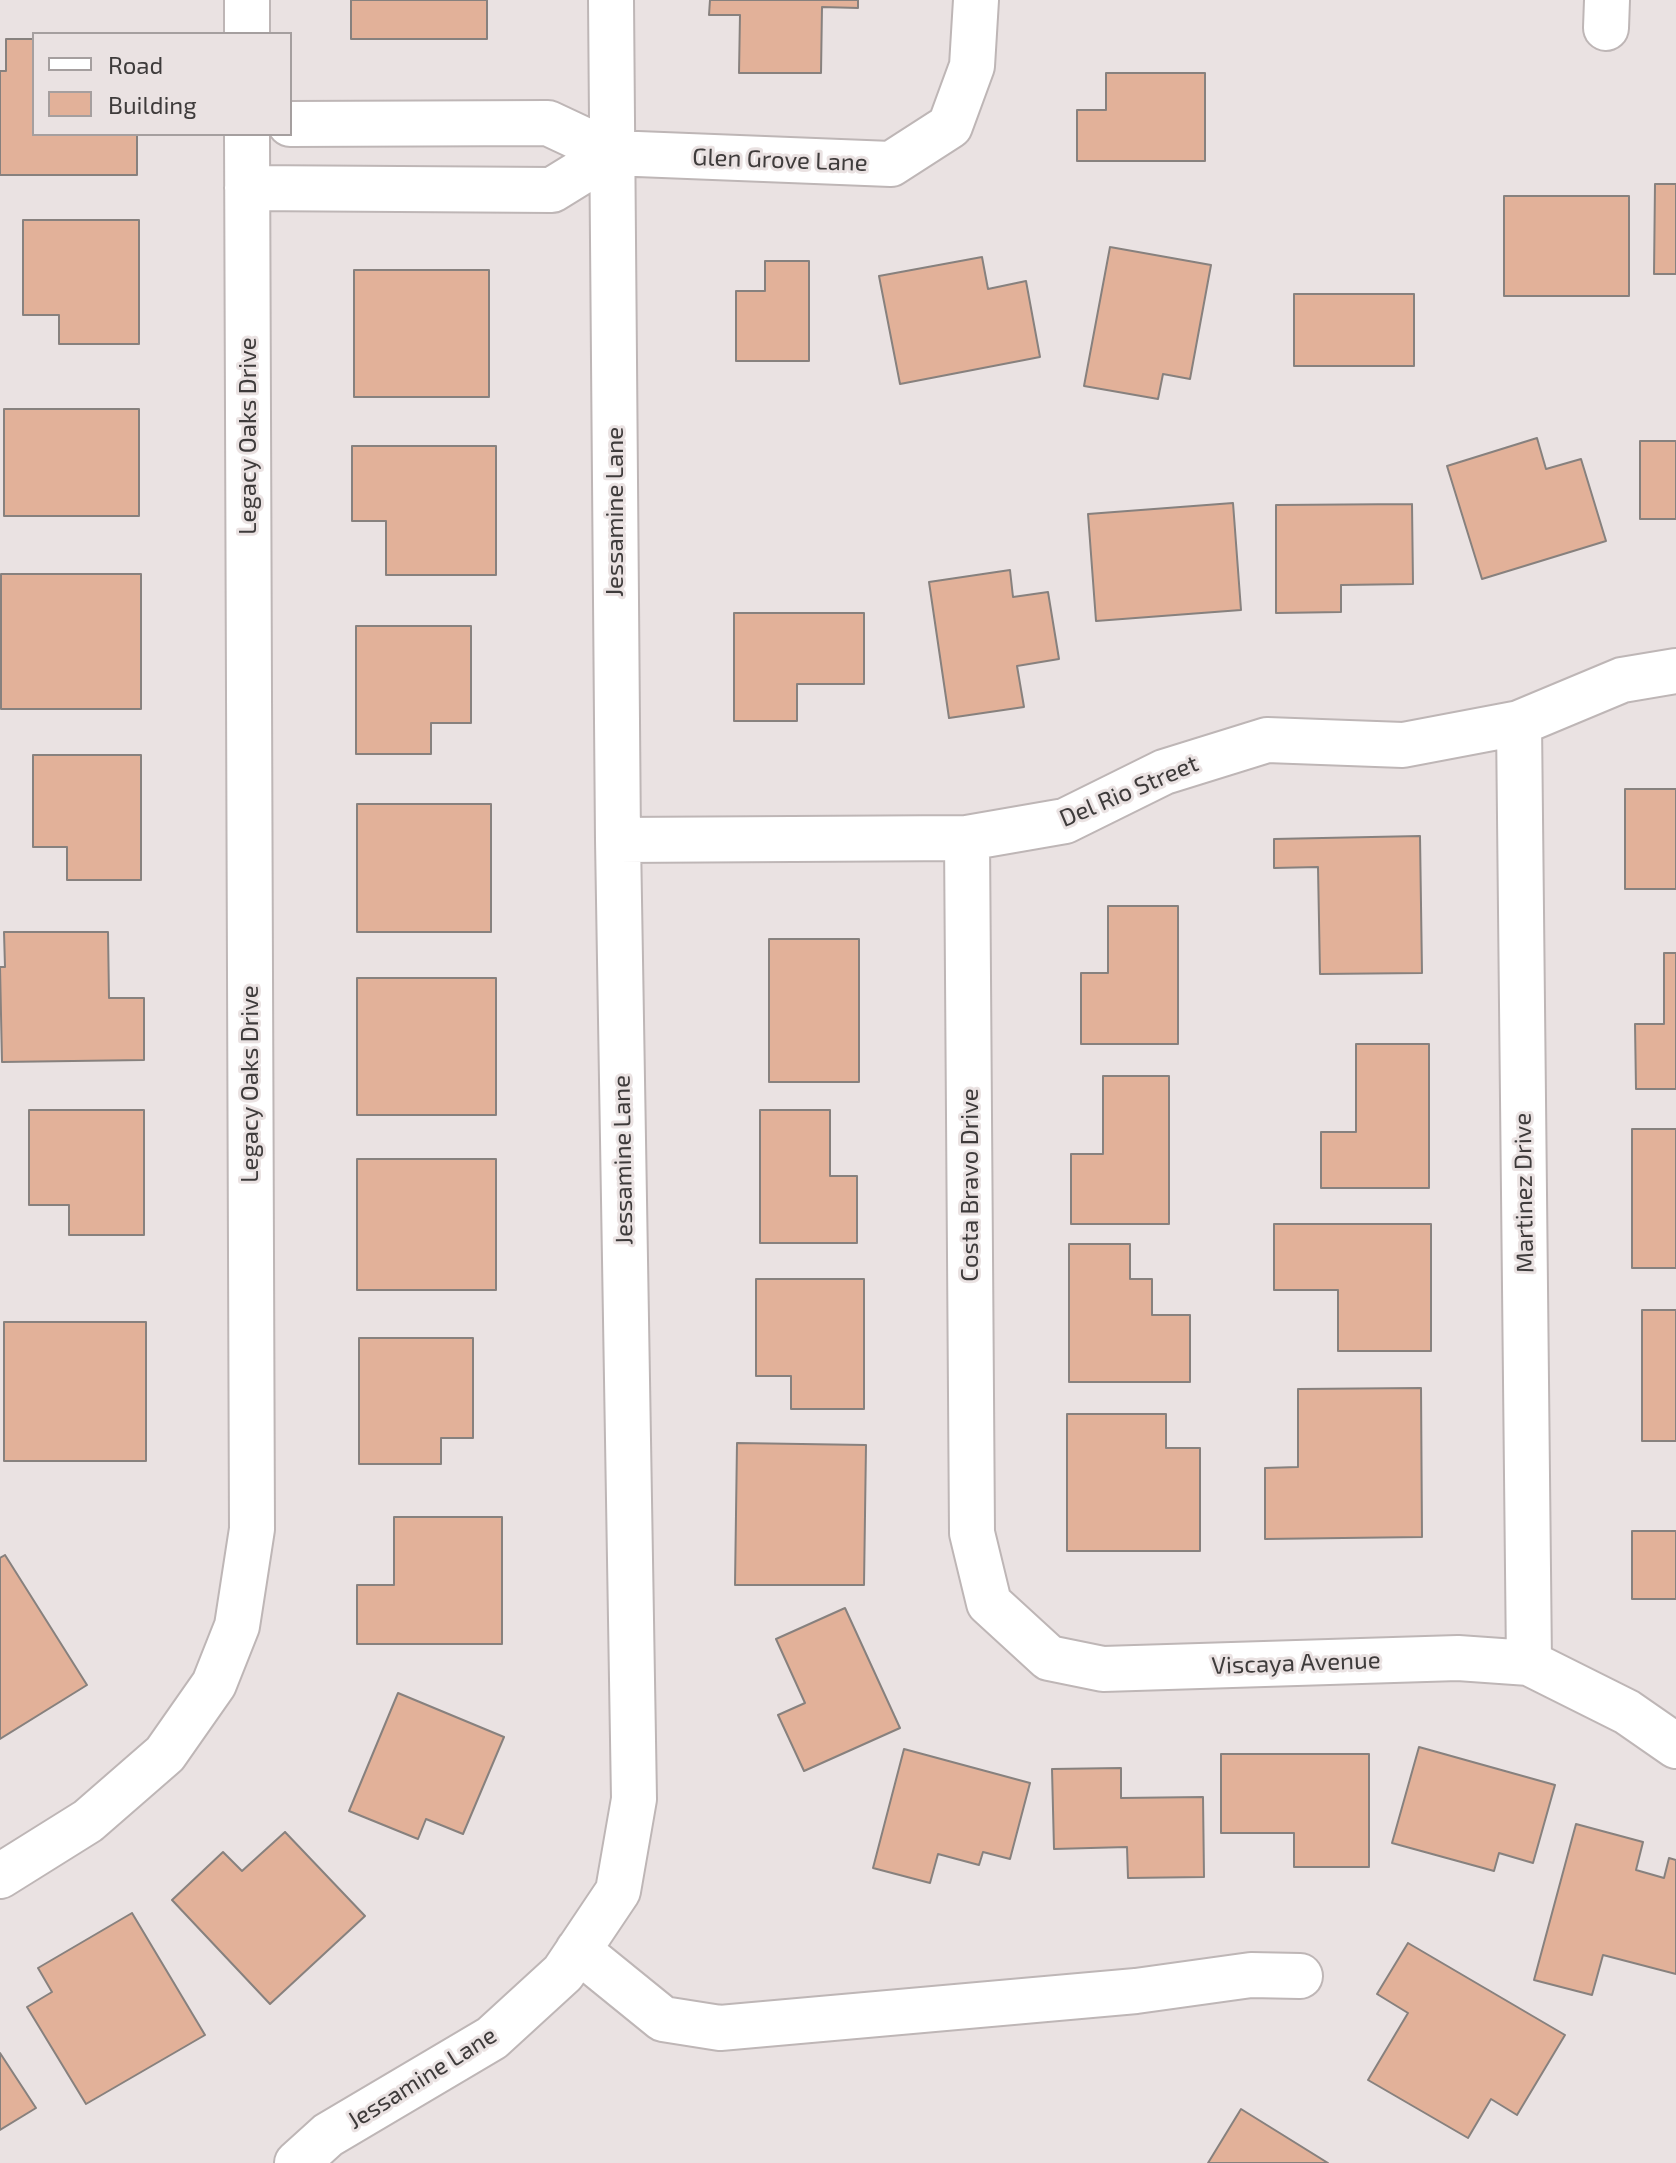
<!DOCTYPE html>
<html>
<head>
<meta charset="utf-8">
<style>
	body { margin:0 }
	#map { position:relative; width:1676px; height:2163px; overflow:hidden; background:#eae2e2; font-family:"Exo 2",sans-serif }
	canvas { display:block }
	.legend { position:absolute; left:32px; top:32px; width:260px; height:104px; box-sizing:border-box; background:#eae2e2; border:2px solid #a59f9f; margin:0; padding:10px 14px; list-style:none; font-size:24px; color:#3e3b3b }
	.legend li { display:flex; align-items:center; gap:16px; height:40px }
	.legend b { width:40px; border:2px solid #a59f9f }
</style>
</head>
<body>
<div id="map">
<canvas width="1676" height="2163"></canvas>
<ul class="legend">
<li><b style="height:10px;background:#fff"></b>Road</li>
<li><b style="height:22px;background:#e2b199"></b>Building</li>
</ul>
</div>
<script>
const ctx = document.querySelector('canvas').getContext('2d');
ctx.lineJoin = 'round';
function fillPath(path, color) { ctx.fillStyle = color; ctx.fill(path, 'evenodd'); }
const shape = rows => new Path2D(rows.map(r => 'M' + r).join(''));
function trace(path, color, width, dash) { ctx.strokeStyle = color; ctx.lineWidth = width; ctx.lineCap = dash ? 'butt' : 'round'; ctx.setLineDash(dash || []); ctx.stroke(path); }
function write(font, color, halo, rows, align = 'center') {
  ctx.font = font + ' "Exo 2",sans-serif'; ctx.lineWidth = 6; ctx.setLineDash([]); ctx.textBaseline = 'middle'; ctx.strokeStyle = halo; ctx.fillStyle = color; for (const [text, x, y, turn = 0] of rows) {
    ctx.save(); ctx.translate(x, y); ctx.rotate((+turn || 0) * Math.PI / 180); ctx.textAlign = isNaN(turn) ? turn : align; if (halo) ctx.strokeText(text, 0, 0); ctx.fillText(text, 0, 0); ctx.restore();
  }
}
const building = shape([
	[351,0,487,0,487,39,351,39,351,0],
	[710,0,858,0,858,8,822,7,821,73,739,73,740,15,709,15,710,0],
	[6,39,34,39,34,134,137,134,137,175,0,175,0,71,6,71,6,39],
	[1106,73,1205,73,1205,161,1077,161,1077,110,1106,110,1106,73],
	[1655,184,1676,184,1676,274,1654,274,1655,184],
	[1504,196,1629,196,1629,296,1504,296,1504,196],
	[23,220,139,220,139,344,59,344,59,315,23,315,23,220],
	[1110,247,1211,265,1190,379,1163,374,1158,399,1084,386,1110,247],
	[982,257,988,289,1026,281,1040,357,900,384,879,276,982,257],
	[765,261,809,261,809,361,736,361,736,291,765,291,765,261],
	[354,270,489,270,489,397,354,397,354,270],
	[1294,294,1414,294,1414,366,1294,366,1294,294],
	[4,409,139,409,139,516,4,516,4,409],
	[1537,438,1546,469,1581,459,1606,541,1482,579,1447,466,1537,438],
	[1640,441,1676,441,1676,519,1640,519,1640,441],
	[352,446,496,446,496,575,386,575,386,521,352,521,352,446],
	[1233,503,1241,610,1096,621,1088,514,1233,503],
	[1412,504,1413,584,1341,585,1341,612,1276,613,1276,505,1412,504],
	[1010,570,1013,597,1048,592,1059,659,1017,666,1024,707,949,718,929,582,1010,570],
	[1,574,141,574,141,709,1,709,1,574],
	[734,613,864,613,864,684,797,684,797,721,734,721,734,613],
	[356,626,471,626,471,723,431,723,431,754,356,754,356,626],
	[33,755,141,755,141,880,67,880,67,847,33,847,33,755],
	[1625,789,1676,789,1676,889,1625,889,1625,789],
	[357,804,491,804,491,932,357,932,357,804],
	[1420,836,1422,973,1320,974,1318,867,1274,868,1274,839,1420,836],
	[1108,906,1178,906,1178,1044,1081,1044,1081,973,1108,973,1108,906],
	[4,932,108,932,109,998,144,998,144,1060,2,1062,0,967,5,967,4,932],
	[769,939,859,939,859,1082,769,1082,769,939],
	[1664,953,1676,953,1676,1089,1636,1089,1635,1024,1664,1024,1664,953],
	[357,978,496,978,496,1115,357,1115,357,978],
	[1356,1044,1429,1044,1429,1188,1321,1188,1321,1132,1356,1132,1356,1044],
	[1103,1076,1169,1076,1169,1224,1071,1224,1071,1154,1103,1154,1103,1076],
	[29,1110,144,1110,144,1235,69,1235,69,1205,29,1205,29,1110],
	[760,1110,830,1110,830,1176,857,1176,857,1243,760,1243,760,1110],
	[1632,1129,1676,1129,1676,1268,1632,1268,1632,1129],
	[357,1159,496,1159,496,1290,357,1290,357,1159],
	[1274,1224,1431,1224,1431,1351,1338,1351,1338,1290,1274,1290,1274,1224],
	[1069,1244,1130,1244,1130,1279,1152,1279,1152,1315,1190,1315,1190,1382,1069,1382,1069,1244],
	[756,1279,864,1279,864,1409,791,1409,791,1376,756,1376,756,1279],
	[1642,1310,1676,1310,1676,1441,1642,1441,1642,1310],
	[4,1322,146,1322,146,1461,4,1461,4,1322],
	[359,1338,473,1338,473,1438,441,1438,441,1464,359,1464,359,1338],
	[1421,1388,1422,1537,1265,1539,1265,1468,1298,1467,1298,1389,1421,1388],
	[1067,1414,1166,1414,1166,1448,1200,1448,1200,1551,1067,1551,1067,1414],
	[737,1443,866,1445,864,1585,735,1585,737,1443],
	[394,1517,502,1517,502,1644,357,1644,357,1585,394,1585,394,1517],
	[1632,1531,1676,1531,1676,1599,1632,1599,1632,1531],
	[5,1555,87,1685,0,1739,0,1558,5,1555],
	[845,1608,900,1728,804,1771,778,1715,805,1703,776,1639,845,1608],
	[398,1693,504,1737,463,1834,426,1819,418,1839,349,1811,398,1693],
	[1419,1747,1555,1785,1533,1863,1499,1853,1494,1871,1392,1843,1419,1747],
	[904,1749,1030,1783,1010,1859,983,1852,979,1865,938,1854,930,1883,873,1868,904,1749],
	[1221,1754,1369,1754,1369,1867,1294,1867,1294,1833,1221,1833,1221,1754],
	[1121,1768,1121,1798,1203,1797,1204,1877,1128,1878,1127,1847,1054,1849,1052,1769,1121,1768],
	[1576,1824,1643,1842,1636,1870,1664,1878,1669,1858,1676,1860,1676,1974,1603,1955,1592,1995,1534,1980,1576,1824],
	[285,1832,365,1916,270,2004,172,1900,223,1852,242,1871,285,1832],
	[132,1913,205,2035,86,2104,27,2007,52,1992,38,1968,132,1913],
	[1408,1943,1565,2035,1517,2115,1491,2099,1468,2138,1368,2080,1408,2013,1377,1994,1408,1943],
	[0,2053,36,2108,0,2130,0,2053],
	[1241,2109,1328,2163,1208,2163,1241,2109]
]);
fillPath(building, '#e2b199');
trace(building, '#87817e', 2);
const minor = shape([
	[247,0,247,34],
	[1606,28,1607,0],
	[290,124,548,123,612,153,891,164,950,126,972,66,976,0],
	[247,188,552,190,612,153],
	[1519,723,1529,1663],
	[967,838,972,1533,989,1603,1049,1658,1103,1669,1458,1658,1529,1663,1627,1712,1676,1746],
	[618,840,967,838,1065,821,1164,772,1267,740,1403,745,1519,723,1622,680,1676,671],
	[0,1876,88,1821,165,1754,214,1684,237,1626,252,1529,247,134],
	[578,1950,663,2019,720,2028,1136,1991,1251,1975,1300,1976],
	[297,2163,328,2135,492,2038,563,1973,618,1891,634,1799,618,840,611,0]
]);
trace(minor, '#beb6b6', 48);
trace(minor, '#fff', 44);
write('24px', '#3e3b3b', '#eae2e2', [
	["Glen Grove Lane",780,160,2],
	["Legacy Oaks Drive",248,436,-90],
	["Jessamine Lane",615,512,-90],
	["Del Rio Street",1129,791,-23],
	["Legacy Oaks Drive",250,1084,-90],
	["Jessamine Lane",623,1160,-91],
	["Costa Bravo Drive",970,1185,-90],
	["Martinez Drive",1524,1193,-91],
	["Viscaya Avenue",1296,1663,-2],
	["Jessamine Lane",422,2078,-32]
]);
</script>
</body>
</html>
